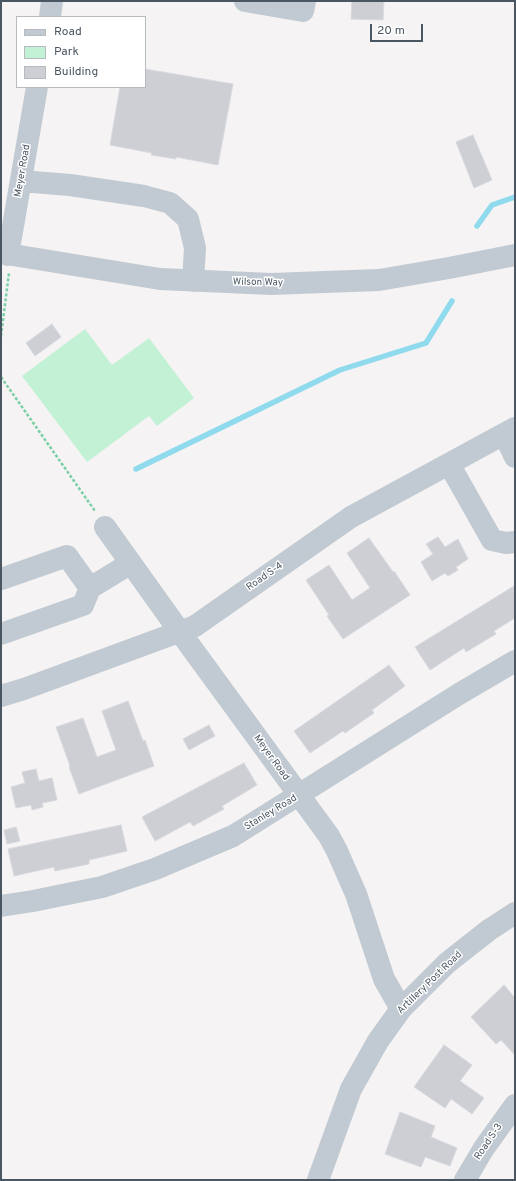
<!DOCTYPE html>
<html>
<head>
<meta charset="utf-8">
<style>
	body { margin:0 }
	#map { position:relative; width:516px; height:1181px; overflow:hidden; background:#f5f3f3; font-family:Overpass,sans-serif }
	canvas { display:block }
	.frame { position:absolute; inset:0; border:2px solid #4a5661; pointer-events:none }
	.legend { position:absolute; left:16px; top:16px; width:130px; height:72px; box-sizing:border-box; background:#fff; border:1px solid #b7bbc0; margin:0; padding:5px 7px; list-style:none; font-size:12px; color:#4a5661 }
	.legend li { display:flex; align-items:center; gap:8px; height:20px }
	.legend b { width:20px; border:1px solid #b7bbc0 }
	.scale { position:absolute; left:370px; top:24px; width:53px; height:18px; box-sizing:border-box; border:2px solid #4a5661; border-top:0; padding-left:5px; font-size:12px; line-height:14px; white-space:nowrap; color:#4a5661; -webkit-text-stroke:3px #fff; paint-order:stroke }
</style>
</head>
<body>
<div id="map">
<canvas width="516" height="1181"></canvas>
<div class="frame"></div>
<ul class="legend">
<li><b style="height:5px;background:#c1cad2"></b>Road</li>
<li><b style="height:11px;background:#c3f1d5"></b>Park</li>
<li><b style="height:11px;background:#cdcfd5"></b>Building</li>
</ul>
<div class="scale">20 m</div>
</div>
<script>
const ctx = document.querySelector('canvas').getContext('2d');
ctx.lineJoin = 'round';
function fillPath(path, color) { ctx.fillStyle = color; ctx.fill(path, 'evenodd'); }
const shape = rows => new Path2D(rows.map(r => 'M' + r).join(''));
function trace(path, color, width, dash) { ctx.strokeStyle = color; ctx.lineWidth = width; ctx.lineCap = dash ? 'butt' : 'round'; ctx.setLineDash(dash || []); ctx.stroke(path); }
function write(font, color, halo, rows, align = 'center') {
  ctx.font = font + ' Overpass,sans-serif'; ctx.lineWidth = 3; ctx.setLineDash([]); ctx.textBaseline = 'middle'; ctx.strokeStyle = halo; ctx.fillStyle = color; for (const [text, x, y, turn = 0] of rows) {
    ctx.save(); ctx.translate(x, y); ctx.rotate((+turn || 0) * Math.PI / 180); ctx.textAlign = isNaN(turn) ? turn : align; if (halo) ctx.strokeText(text, 0, 0); ctx.fillText(text, 0, 0); ctx.restore();
  }
}
fillPath(shape([
	[85,329,112,365,149,338,194,398,157,426,149,416,87,462,22,376]
]), '#c3f1d5');
trace(shape([
	[477,226,492,205,515,197],
	[136,469,340,370,426,343,452,301]
]), '#90daee', 5.5);
const building = shape([
	[352,1,384,1,383,20,351,19,352,1],
	[145,69,233,84,218,165,176,157,176,159,151,155,152,153,110,145,120,87,145,87,145,69],
	[473,135,492,180,474,188,456,142,473,135],
	[52,324,61,337,35,356,26,343,52,324],
	[438,537,445,547,458,539,468,559,456,567,458,570,448,576,445,573,432,581,421,562,433,554,426,544,438,537],
	[369,538,393,572,394,571,410,595,343,639,327,616,329,615,306,580,329,565,352,600,370,588,347,553,369,538],
	[514,586,515,618,494,631,496,634,466,652,464,648,430,670,415,647,514,586],
	[389,665,405,686,372,710,374,713,345,733,343,731,310,753,294,731,389,665],
	[128,701,143,741,145,740,154,766,79,794,69,767,70,766,56,727,83,718,97,757,116,750,102,711,128,701],
	[209,725,215,736,189,750,183,739,209,725],
	[244,763,257,785,222,806,224,809,193,826,190,822,155,841,142,817,244,763],
	[36,769,39,781,52,778,57,800,42,803,43,807,32,810,31,805,16,808,11,787,25,783,22,772,36,769],
	[121,825,127,851,89,860,89,864,55,871,54,867,14,876,8,849,121,825],
	[16,827,20,841,7,844,4,830,16,827],
	[504,985,515,998,515,1055,501,1040,496,1044,471,1017,504,985],
	[444,1045,472,1065,460,1081,484,1098,472,1114,451,1099,445,1108,414,1087,444,1045],
	[400,1112,435,1126,431,1137,457,1148,450,1166,425,1157,421,1167,385,1154,400,1112]
]);
fillPath(building, '#cdcfd5');
trace(building, '#d7d9de', 1);
trace(shape([
	[1,336,9,273],
	[1,377,95,511]
]), '#7ad0a6', 2.5, [3, 2]);
trace(shape([
	[245,1,303,11,305,1],
	[50,17,52,1],
	[21,181,70,185,144,196,170,203,188,219,195,248,193,281],
	[1,253,160,279,271,284,379,280,449,268,515,255],
	[8,255,37,87],
	[504,434,515,457],
	[449,464,492,540,506,543,515,542],
	[105,527,180,632,329,836,337,851,356,894,384,979,401,1009],
	[1,579,67,556,90,588,83,605,1,634],
	[90,588,131,563],
	[1,696,24,689,195,626,351,517,515,428],
	[1,906,33,901,102,887,155,869,233,836,459,694,515,661],
	[318,1180,351,1089,378,1041,401,1009,447,963,489,930,515,913],
	[465,1180,484,1148,515,1105]
]), '#c1cad2', 22);
write('10px', '#4a5661', '#fff', [
	["Meyer Road",23,171,-80],
	["Wilson Way",258,283,1],
	["Road S-4",265,577,-35],
	["Meyer Road",271,758,54],
	["Stanley Road",271,813,-31],
	["Artillery Post Road",430,983,-44],
	["Road S-3",489,1142,-56]
]);
</script>
</body>
</html>
